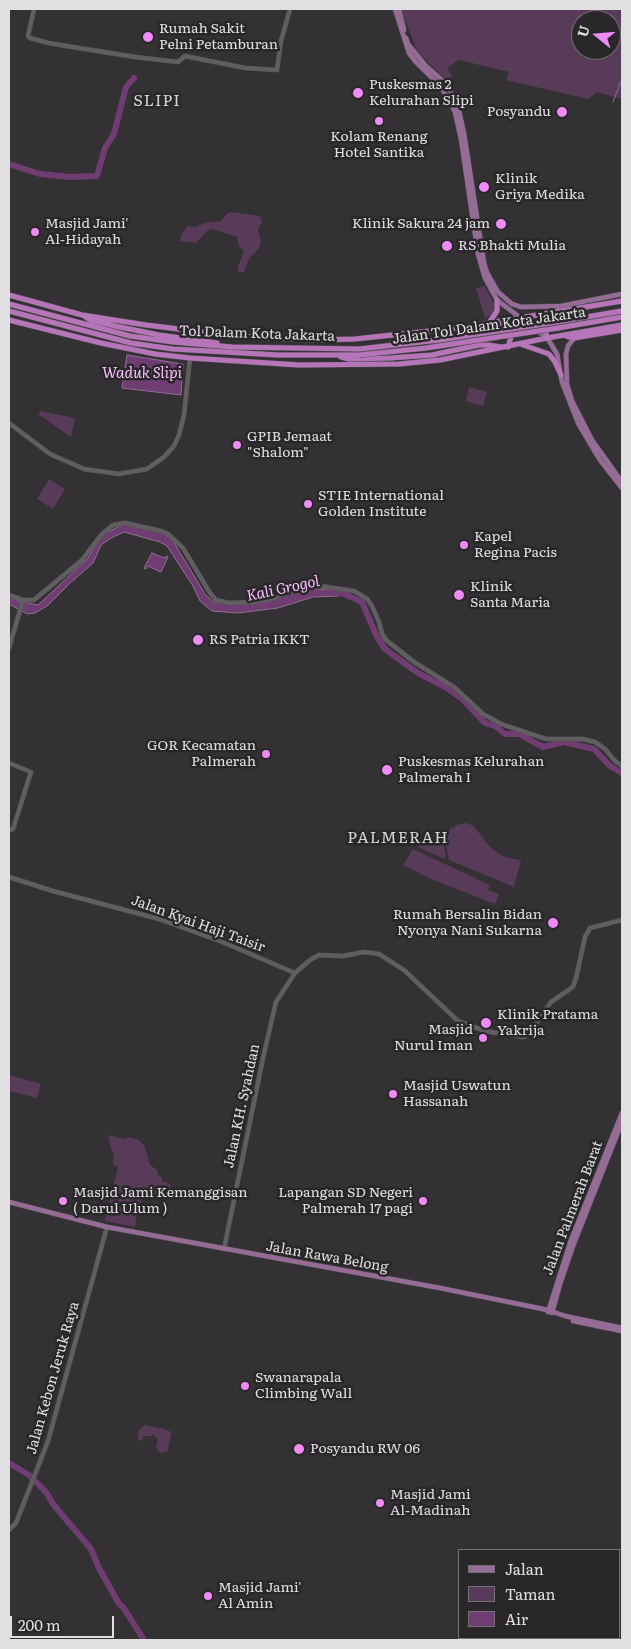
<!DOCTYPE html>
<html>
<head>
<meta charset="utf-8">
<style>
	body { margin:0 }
	#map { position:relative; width:631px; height:1649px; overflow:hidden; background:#333133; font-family:Literata,serif }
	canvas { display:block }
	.frame { position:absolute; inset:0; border:10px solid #e1dfe1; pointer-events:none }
	.legend { position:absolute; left:458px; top:1549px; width:162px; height:90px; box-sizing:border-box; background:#292729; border:1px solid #737173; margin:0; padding:6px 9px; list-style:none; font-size:15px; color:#e1dfe1 }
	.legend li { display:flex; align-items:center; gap:10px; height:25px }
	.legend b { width:25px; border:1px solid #737173 }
	.north { position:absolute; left:571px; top:10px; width:50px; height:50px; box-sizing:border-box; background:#292729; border:1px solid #737173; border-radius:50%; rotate:287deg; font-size:14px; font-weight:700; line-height:20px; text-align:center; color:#e1dfe1 }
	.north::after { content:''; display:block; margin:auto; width:18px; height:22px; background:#f08bf5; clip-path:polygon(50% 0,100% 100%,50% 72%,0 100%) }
	.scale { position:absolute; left:10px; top:1616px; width:104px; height:22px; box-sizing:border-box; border:2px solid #e1dfe1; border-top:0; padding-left:6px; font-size:15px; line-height:18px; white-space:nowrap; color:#e1dfe1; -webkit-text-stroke:4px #292729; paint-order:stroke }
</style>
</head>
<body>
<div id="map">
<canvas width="631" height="1649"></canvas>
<div class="frame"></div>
<ul class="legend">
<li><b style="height:6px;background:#946c95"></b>Jalan</li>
<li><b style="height:14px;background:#583b59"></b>Taman</li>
<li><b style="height:14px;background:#703d72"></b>Air</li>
</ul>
<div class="north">U</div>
<div class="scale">200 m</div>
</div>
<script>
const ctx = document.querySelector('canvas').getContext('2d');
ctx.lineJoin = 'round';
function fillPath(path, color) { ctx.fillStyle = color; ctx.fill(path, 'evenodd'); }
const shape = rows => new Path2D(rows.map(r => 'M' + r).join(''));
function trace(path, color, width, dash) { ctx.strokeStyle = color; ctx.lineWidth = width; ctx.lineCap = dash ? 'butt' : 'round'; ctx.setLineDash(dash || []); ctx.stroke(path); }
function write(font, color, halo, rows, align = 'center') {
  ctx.font = font + ' Literata,serif'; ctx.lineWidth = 5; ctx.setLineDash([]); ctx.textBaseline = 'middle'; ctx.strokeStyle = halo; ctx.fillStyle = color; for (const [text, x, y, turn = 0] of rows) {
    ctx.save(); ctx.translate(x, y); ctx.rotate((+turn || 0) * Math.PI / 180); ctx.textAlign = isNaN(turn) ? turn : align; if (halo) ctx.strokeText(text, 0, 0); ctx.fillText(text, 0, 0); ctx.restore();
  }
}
fillPath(shape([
	[401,9,622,9,622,99,597,92,588,99,506,80,509,72,459,60,447,68,452,76,447,81,417,51],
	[581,20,611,20,611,50,581,50],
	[232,212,260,216,262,222,258,230,261,241,259,248,249,259,244,272,239,273,237,269,244,251,239,246,237,237,213,229,207,231,196,243,181,241,180,238,187,226,196,227,204,223,221,221,228,213],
	[485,286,494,304,495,309,492,315,485,318,476,288],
	[469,387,487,392,483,406,466,401],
	[40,411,75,418,71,437,38,414],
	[49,479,65,489,53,509,37,499],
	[466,823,474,826,485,841,493,850,504,857,521,860,514,887,449,860,446,844,449,830,456,825],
	[419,839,443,843,446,854,444,859,418,847],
	[413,849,490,885,488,890,499,894,495,904,431,879,403,865],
	[9,1075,41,1084,37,1098,9,1091],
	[108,1135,125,1139,128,1137,139,1140,145,1147,150,1165,157,1170,158,1175,162,1177,162,1181,170,1184,170,1189,163,1199,150,1196,148,1200,142,1198,137,1211,135,1227,105,1221,118,1167,113,1165,114,1155,111,1149],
	[145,1425,165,1429,171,1432,168,1451,162,1453,158,1451,156,1446,158,1439,155,1437,155,1435,151,1436,144,1436,142,1440,138,1441,139,1430]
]), '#583b59');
const water = shape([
	[127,355,183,364,181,395,122,388,127,355],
	[126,523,164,534,173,541,205,594,213,602,245,604,266,602,299,591,312,589,345,590,339,596,313,597,278,608,238,613,212,611,200,601,193,586,167,546,160,542,124,532,111,538,101,545,93,563,69,584,47,606,35,613,27,614,9,604,9,595,18,601,38,605,88,558,101,537,108,532,126,523],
	[152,553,164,558,166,556,168,557,161,572,148,566,146,569,144,568,152,553]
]);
fillPath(water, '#703d72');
trace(water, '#926e93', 1);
trace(shape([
	[613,102,622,79]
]), '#926e93', 1);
trace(shape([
	[9,164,40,174,70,177,97,176,105,148,114,134,126,87,134,78],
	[336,593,342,593,362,602,377,637,385,649,418,673,447,688,461,698,485,723,495,726,505,734,519,734,543,747,564,742,594,749,610,766,622,773],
	[9,1463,29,1475,46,1492,53,1504,91,1549,99,1568,119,1604,123,1607,144,1640]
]), '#703d72', 6);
const minor = shape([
	[34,9,28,36,30,38,48,43,135,57,178,62,185,56,245,68,277,70,281,41,290,9],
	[9,423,50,454,84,469,119,474,147,469,164,457,174,446,179,435,184,415,190,358],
	[9,595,23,600,34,600,82,560,102,534,113,525,125,523,161,531,168,534,183,548,210,593,216,600,229,603,254,602,274,598,297,590,320,586,354,591,367,599,372,606,379,622,382,634,386,640,414,662,454,687,483,714,501,724,546,739,582,739,595,742,605,749,615,761,622,766],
	[9,648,23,600],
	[9,763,31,772,13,829,9,830],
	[9,877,53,891,159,919,220,941,295,973],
	[224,1249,263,1058,276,1002,295,973,310,960,319,955,343,956,364,952,379,954,404,970,458,1021,485,1031,523,1037,526,1036,530,1032,551,1002,573,987,576,978,585,937,590,928,622,920],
	[9,1530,16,1523,48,1441,107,1227]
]);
const major = shape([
	[395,9,409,53,416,62,439,85,449,99,455,112,461,139,478,254,485,278,497,300,547,338,551,344,557,354,562,382,578,423,600,460,622,488],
	[399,9,404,30],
	[406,38,408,44,425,65,445,83,457,102,464,133,484,263,487,273,498,292,512,304,521,307,561,306,622,294],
	[575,337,568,346,566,354,567,384,572,401,592,440,622,482],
	[9,1202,107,1227,440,1288,548,1310,565,1316,622,1328],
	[548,1312,571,1240,622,1113],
	[552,1313,560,1284,573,1246,622,1122],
	[573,1321,622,1331]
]);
const highway = shape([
	[9,295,82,315,146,325,236,336,317,340,355,339,458,328,622,301],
	[9,304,130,336,173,342,232,347,359,349],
	[9,311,131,343,173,349,278,355,359,355],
	[84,316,90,320,115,326,159,335,217,343],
	[9,320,101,343,155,354,190,358,299,365,399,364,440,360,547,338,622,325],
	[557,322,622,311],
	[489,323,497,311,497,300],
	[487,326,501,326,508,328,511,337,508,347],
	[558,328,622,317],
	[566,336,574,338,622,330],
	[547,338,546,332,547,324,558,311],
	[523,345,549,354,555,362,561,375],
	[341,357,349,359,390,358,432,355,479,345,488,345,501,347]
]);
trace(minor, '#525052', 5);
trace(major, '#525052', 5.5);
trace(highway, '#525052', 6);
trace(minor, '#615e61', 4);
trace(major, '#946c95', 4.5);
trace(highway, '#b675b8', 5);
const highwayBridge = shape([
	[359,349,439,340,557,322],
	[359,355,426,348,558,328]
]);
trace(highwayBridge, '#525052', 6, []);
trace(highwayBridge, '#b675b8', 5);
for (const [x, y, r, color] of [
	[148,37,6,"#f08bf5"],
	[358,93,6,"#f08bf5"],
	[562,112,6,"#f08bf5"],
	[379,121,5,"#f08bf5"],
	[484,187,6,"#f08bf5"],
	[501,224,6,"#f08bf5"],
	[35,232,5,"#f08bf5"],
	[447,246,6,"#f08bf5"],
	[237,445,5,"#f08bf5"],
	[308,504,5,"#f08bf5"],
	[464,545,5,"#f08bf5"],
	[459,595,6,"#f08bf5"],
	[198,640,6,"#f08bf5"],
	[266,754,5,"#f08bf5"],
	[387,770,6,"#f08bf5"],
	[553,923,6,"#f08bf5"],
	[486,1023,6,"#f08bf5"],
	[483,1038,5,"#f08bf5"],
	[393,1094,5,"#f08bf5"],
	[63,1201,5,"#f08bf5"],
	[423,1201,5,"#f08bf5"],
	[245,1386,5,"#f08bf5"],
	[299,1449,6,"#f08bf5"],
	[380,1503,5,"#f08bf5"],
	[208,1596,5,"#f08bf5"]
]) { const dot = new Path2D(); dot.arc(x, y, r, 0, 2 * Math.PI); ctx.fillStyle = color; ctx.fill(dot); trace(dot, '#292729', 2); }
write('14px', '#e1dfe1', '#292729', [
	["Rumah Sakit",159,29],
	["Pelni Petamburan",159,45],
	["Puskesmas 2",369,85],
	["Kelurahan Slipi",369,101],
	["Posyandu",551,112,"right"],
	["Kolam Renang",379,137,"center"],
	["Hotel Santika",379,153,"center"],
	["Klinik",495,179],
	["Griya Medika",495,195],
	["Masjid Jami'",45,224],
	["Al-Hidayah",45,240],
	["Klinik Sakura 24 jam",490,224,"right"],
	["RS Bhakti Mulia",458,246],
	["GPIB Jemaat",247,437],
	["\"Shalom\"",247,453],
	["STIE International",318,496],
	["Golden Institute",318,512],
	["Kapel",474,537],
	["Regina Pacis",474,553],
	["Klinik",470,587],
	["Santa Maria",470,603],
	["RS Patria IKKT",209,640],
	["GOR Kecamatan",256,746,"right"],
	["Palmerah",256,762,"right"],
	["Puskesmas Kelurahan",398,762],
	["Palmerah I",398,778],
	["Rumah Bersalin Bidan",542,915,"right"],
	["Nyonya Nani Sukarna",542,931,"right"],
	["Klinik Pratama",497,1015],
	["Yakrija",497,1031],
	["Masjid",473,1030,"right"],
	["Nurul Iman",473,1046,"right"],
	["Masjid Uswatun",403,1086],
	["Hassanah",403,1102],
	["Masjid Jami Kemanggisan",73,1193],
	["( Darul Ulum )",73,1209],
	["Lapangan SD Negeri",413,1193,"right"],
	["Palmerah 17 pagi",413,1209,"right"],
	["Swanarapala",255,1378],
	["Climbing Wall",255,1394],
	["Posyandu RW 06",310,1449],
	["Masjid Jami",390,1495],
	["Al-Madinah",390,1511],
	["Masjid Jami'",218,1588],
	["Al Amin",218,1604]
], 'left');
write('14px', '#e1dfe1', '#292729', [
	["Jalan Tol Dalam Kota Jakarta",489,326,-8],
	["Tol Dalam Kota Jakarta",257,334,2],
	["Jalan Kyai Haji Taisir",198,924,20],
	["Jalan KH. Syahdan",242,1106,-78],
	["Jalan Palmerah Barat",573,1208,-69],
	["Jalan Rawa Belong",327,1257,10],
	["Jalan Kebon Jeruk Raya",53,1378,-74]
]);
write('italic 15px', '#fbbffd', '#292729', [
	["Waduk Slipi",142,374],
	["Kali Grogol",283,589,-12]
]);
ctx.letterSpacing = '1px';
write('16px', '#d7d4d7', '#292729', [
	["SLIPI",157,101],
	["PALMERAH",398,838]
]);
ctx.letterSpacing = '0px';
</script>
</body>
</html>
